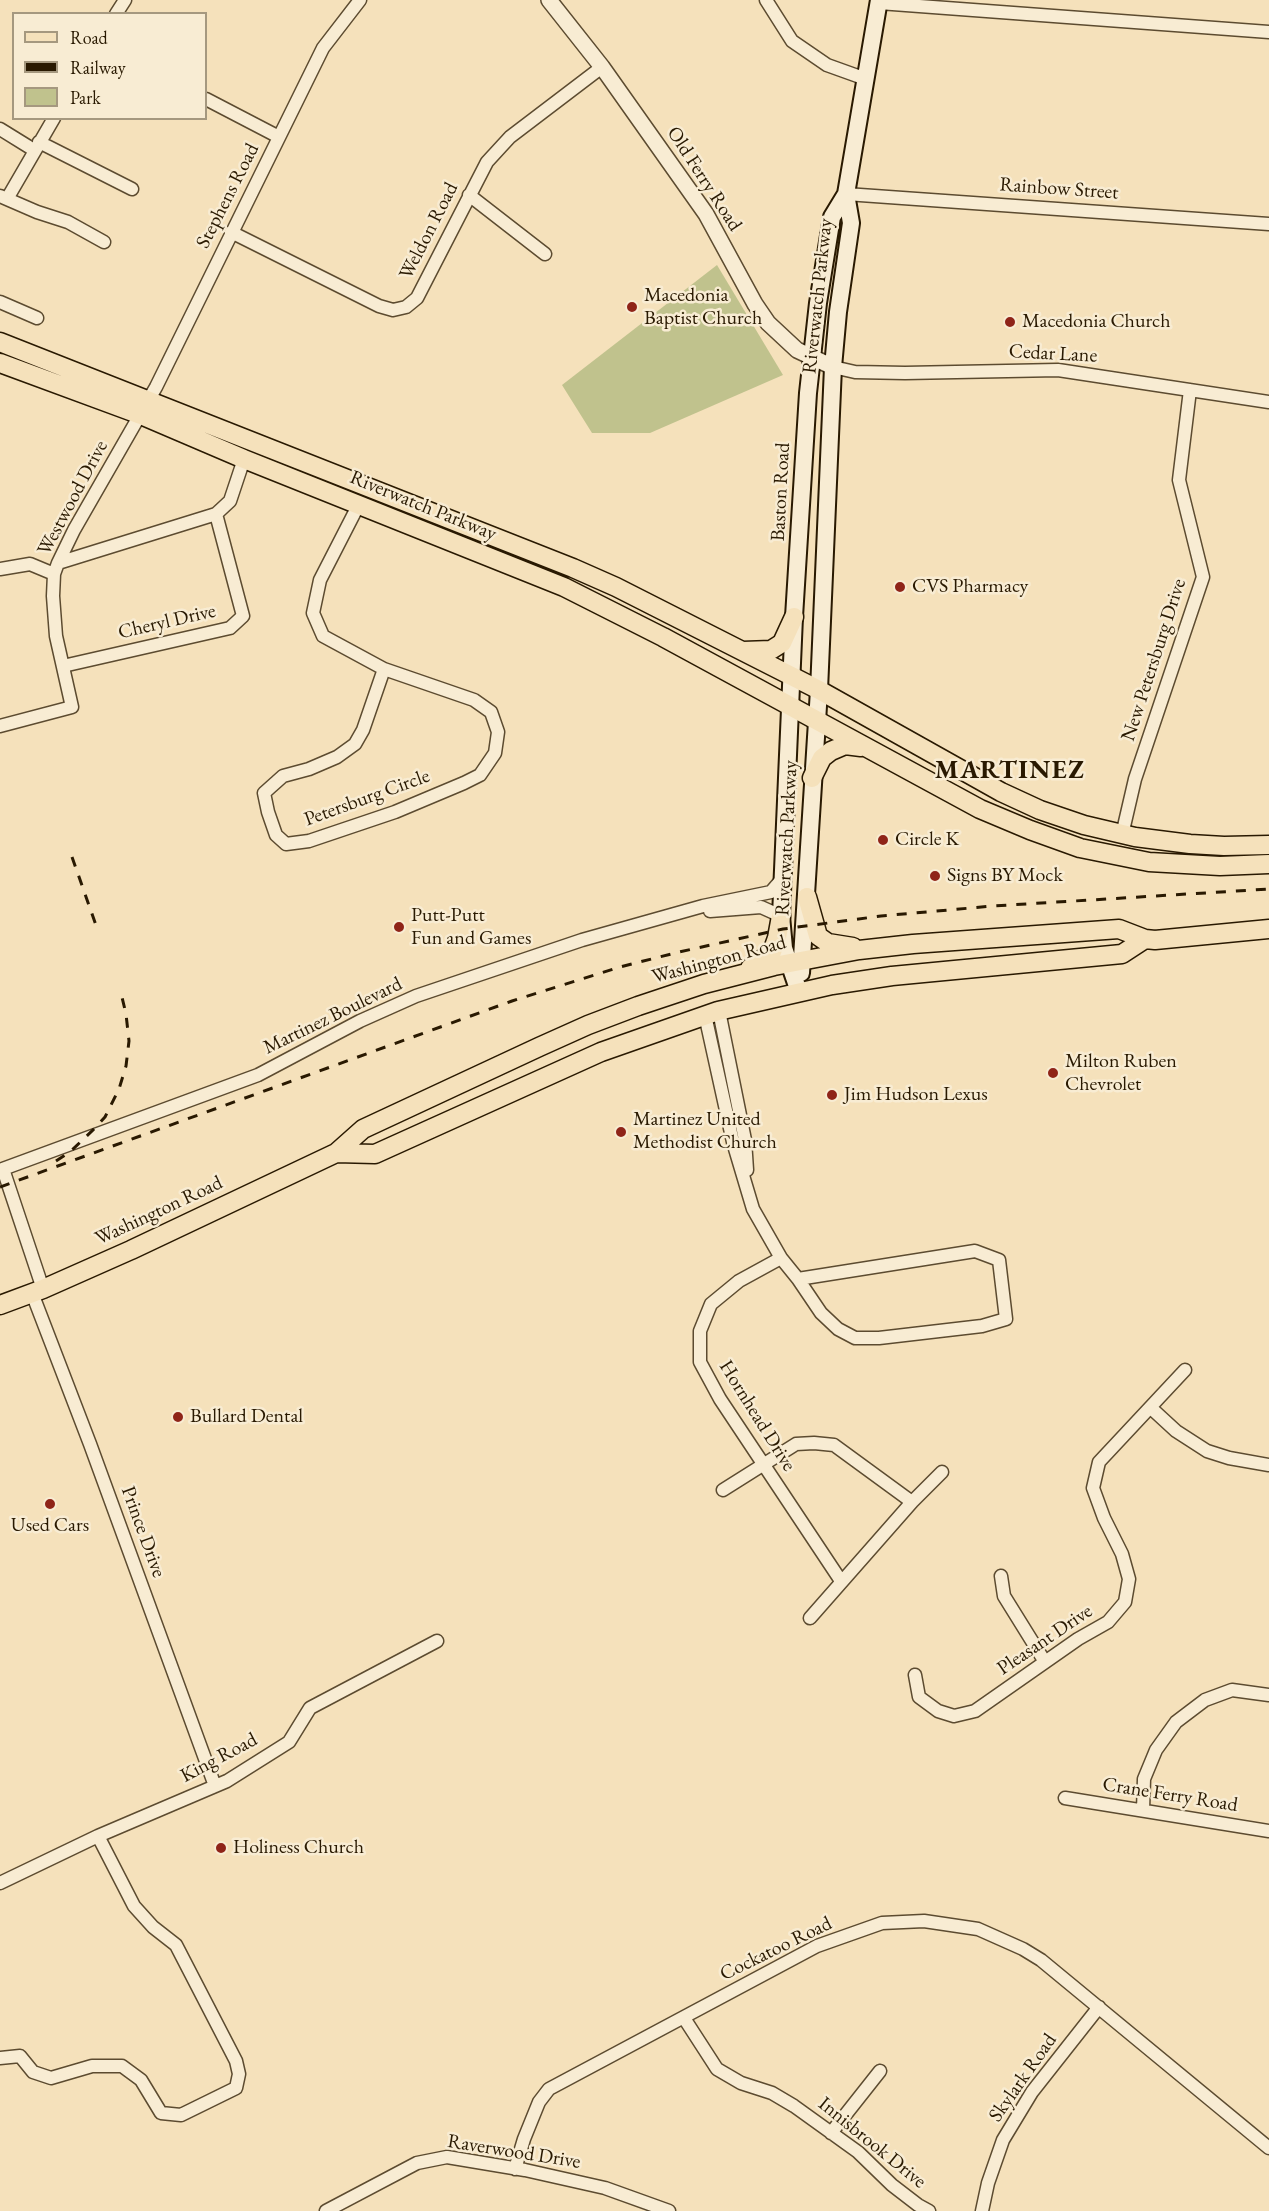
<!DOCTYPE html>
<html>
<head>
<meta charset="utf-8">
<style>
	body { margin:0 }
	#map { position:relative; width:1269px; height:2211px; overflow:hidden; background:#f5e1bb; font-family:"EB Garamond",serif }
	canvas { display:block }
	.legend { position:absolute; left:12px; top:12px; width:195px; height:108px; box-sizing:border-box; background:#f8ecd3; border:2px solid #a5987f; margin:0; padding:8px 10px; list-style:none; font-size:18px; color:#291901 }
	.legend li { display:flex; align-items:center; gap:12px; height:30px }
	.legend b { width:30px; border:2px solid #a5987f }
</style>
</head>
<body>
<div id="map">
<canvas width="1269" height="2211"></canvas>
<ul class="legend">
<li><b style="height:8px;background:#f5e1bb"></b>Road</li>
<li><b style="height:8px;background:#291901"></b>Railway</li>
<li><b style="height:16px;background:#c0c28d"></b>Park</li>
</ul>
</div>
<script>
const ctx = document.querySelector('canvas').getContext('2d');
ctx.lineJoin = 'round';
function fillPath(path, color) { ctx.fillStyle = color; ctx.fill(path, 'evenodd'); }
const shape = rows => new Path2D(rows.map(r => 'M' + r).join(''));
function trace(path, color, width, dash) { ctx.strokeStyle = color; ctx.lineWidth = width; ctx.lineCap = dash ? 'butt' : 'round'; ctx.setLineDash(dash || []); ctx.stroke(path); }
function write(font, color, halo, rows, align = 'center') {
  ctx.font = font + ' "EB Garamond",serif'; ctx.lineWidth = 5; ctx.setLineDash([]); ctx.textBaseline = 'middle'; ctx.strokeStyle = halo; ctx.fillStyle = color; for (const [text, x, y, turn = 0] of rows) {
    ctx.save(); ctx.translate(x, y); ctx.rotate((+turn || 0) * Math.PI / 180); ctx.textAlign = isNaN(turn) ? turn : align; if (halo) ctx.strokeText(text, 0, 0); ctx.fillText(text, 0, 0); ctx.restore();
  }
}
fillPath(shape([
	[717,265,783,375,650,433,592,433,562,385]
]), '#c0c28d');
const minor = shape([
	[766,0,792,41,827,65,866,79],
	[879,3,1269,32],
	[116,14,125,0],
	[206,99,279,137],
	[0,129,34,150],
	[39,142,132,189],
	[846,194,1269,224],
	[469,195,545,254],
	[0,196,37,212,68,222,104,242],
	[7,199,54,118],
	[231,232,379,306,393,310,406,307,417,298,487,162,510,137,602,67],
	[0,302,37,318],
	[833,367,855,372,905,373,1058,370,1269,402],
	[359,504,320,580,313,613,323,636,384,669],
	[58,563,216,514,230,501,244,459],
	[0,569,30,564,54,574],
	[63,666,230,628,243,616,216,514],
	[384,669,474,700,491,712,498,732,495,753,480,775,464,783,395,812,309,841,286,844,276,835,268,812,264,793,283,776,309,769,337,757,355,744,363,730,384,669],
	[0,726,72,707,56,636,53,596,54,574,58,563,74,530,156,387,323,48,360,0],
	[1122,835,1135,779,1203,577,1179,480,1190,390],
	[710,911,761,907,781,916],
	[719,1011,745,1140,747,1170],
	[705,1015,733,1142,753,1209,781,1258,798,1279,821,1313,838,1329,855,1338,879,1338,982,1326,1006,1319,999,1260,975,1251,798,1279],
	[3,1169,43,1289],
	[0,1170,258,1075,360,1021,416,996,582,940,703,906,771,892,783,878],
	[781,1258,739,1281,711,1304,700,1331,700,1362,720,1399,841,1581],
	[32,1293,90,1444,215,1786],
	[1151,1408,1176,1431,1207,1451,1229,1458,1269,1465],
	[723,1490,796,1444,814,1443,834,1445,912,1502],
	[1001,1576,1004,1596,1045,1662],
	[810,1618,912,1502,942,1472],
	[915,1675,919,1697,938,1711,954,1716,975,1711,1078,1639,1108,1622,1125,1602,1129,1579,1122,1554,1104,1518,1093,1488,1099,1462,1185,1370],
	[1065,1798,1269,1831],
	[1143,1810,1144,1779,1156,1750,1176,1722,1205,1700,1232,1690,1269,1695],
	[0,1883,98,1836,227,1781,289,1742,310,1708,437,1641],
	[684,2018,717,2069,741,2083,772,2093,794,2106,858,2152,892,2185,918,2205,929,2211],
	[0,2058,20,2056,33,2072,51,2078,92,2066,122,2066,141,2080,161,2113,181,2115,236,2088,239,2074,236,2061,176,1945,153,1927,134,1906,98,1836],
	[831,2133,880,2071],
	[515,2169,524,2139,539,2102,549,2089,817,1946,882,1923,924,1921,978,1929,1023,1949,1041,1960,1269,2148],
	[326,2211,417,2163,447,2157,525,2170,605,2188,669,2211],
	[982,2211,988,2183,1003,2140,1032,2092,1099,2007]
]);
const tertiary = shape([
	[549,0,602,67,706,214,755,304,768,323,797,350,833,367]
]);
const secondary = shape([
	[801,973,819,690,833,367,838,312,851,223,846,194],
	[799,992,784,948,781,916,794,617,808,393,818,303,832,217,846,194,879,0]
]);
const primary = shape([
	[0,342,573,568,616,587,819,690,1001,792,1040,810,1084,825,1135,837,1190,844,1224,846,1269,845],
	[0,363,141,415,244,459,564,587,663,637,980,809,1030,830,1080,848,1149,862,1220,866,1269,864],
	[743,651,771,650,782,643,794,617],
	[812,778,822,758,831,751,845,745,861,747],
	[807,897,818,936,828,943,853,947],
	[750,968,772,952,777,938,781,916],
	[336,1153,375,1154,601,1052,718,1011,832,985,892,976,1122,954,1145,939],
	[0,1305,43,1289,131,1250,336,1153,363,1129,539,1047,588,1025,638,1006,704,984,774,966,859,950,913,944,1119,929,1145,939,1155,940,1269,929]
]);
trace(minor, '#5c4b30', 15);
trace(tertiary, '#5c4b30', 18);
trace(secondary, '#291901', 20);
trace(primary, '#291901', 21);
trace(minor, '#f8ecd3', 12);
trace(tertiary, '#f8ecd3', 15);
trace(secondary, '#f8ecd3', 16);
trace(primary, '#f5e1bb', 18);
trace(shape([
	[72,857,98,931],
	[56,1161,70,1152,95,1128,105,1117,119,1089,126,1066,129,1041,126,1014,121,993],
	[0,1187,512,1001,620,967,679,952,783,929,881,916,993,906,1269,889]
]), '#291901', 3, [10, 10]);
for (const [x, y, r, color] of [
	[632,307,6,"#8f2418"],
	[1010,322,6,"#8f2418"],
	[900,587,6,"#8f2418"],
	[883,840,6,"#8f2418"],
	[935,876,6,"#8f2418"],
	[399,927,6,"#8f2418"],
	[1053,1073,6,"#8f2418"],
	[832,1095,6,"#8f2418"],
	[621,1132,6,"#8f2418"],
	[178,1417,6,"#8f2418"],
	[50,1504,6,"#8f2418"],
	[221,1848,6,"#8f2418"]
]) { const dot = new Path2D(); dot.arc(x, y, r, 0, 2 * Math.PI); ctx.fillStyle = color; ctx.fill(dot); trace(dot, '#f8ecd3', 2); }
write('20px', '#291901', '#f8ecd3', [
	["Old Ferry Road",704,179,57],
	["Rainbow Street",1059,189,4],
	["Stephens Road",228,196,-63],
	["Weldon Road",429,231,-63],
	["Riverwatch Parkway",818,296,-84],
	["Cedar Lane",1053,354,3],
	["Baston Road",781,492,-87],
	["Westwood Drive",73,498,-62],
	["Riverwatch Parkway",423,506,22],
	["Cheryl Drive",167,622,-13],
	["New Petersburg Drive",1154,660,-72],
	["Petersburg Circle",367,798,-20],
	["Riverwatch Parkway",787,838,-87],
	["Washington Road",719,960,-15],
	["Martinez Boulevard",333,1016,-26],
	["Washington Road",159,1211,-25],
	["Hornhead Drive",757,1416,58],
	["Prince Drive",143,1532,70],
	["Pleasant Drive",1045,1640,-34],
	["King Road",219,1758,-28],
	["Crane Ferry Road",1170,1795,9],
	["Cockatoo Road",776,1949,-26],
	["Skylark Road",1023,2078,-55],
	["Innisbrook Drive",872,2143,39],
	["Raverwood Drive",514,2152,9]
]);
write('20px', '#291901', '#f8ecd3', [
	["Macedonia",644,296],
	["Baptist Church",644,319],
	["Macedonia Church",1022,322],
	["CVS Pharmacy",912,587],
	["Circle K",895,840],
	["Signs BY Mock",947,876],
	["Putt-Putt",411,916],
	["Fun and Games",411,939],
	["Milton Ruben",1065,1062],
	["Chevrolet",1065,1085],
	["Jim Hudson Lexus",844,1095],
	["Martinez United",633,1120],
	["Methodist Church",633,1143],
	["Bullard Dental",190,1417],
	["Used Cars",50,1526,"center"],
	["Holiness Church",233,1848]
], 'left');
ctx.letterSpacing = '1.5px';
write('bold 26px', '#291901', '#f8ecd3', [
	["MARTINEZ",1010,771]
]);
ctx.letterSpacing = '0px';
</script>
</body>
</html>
